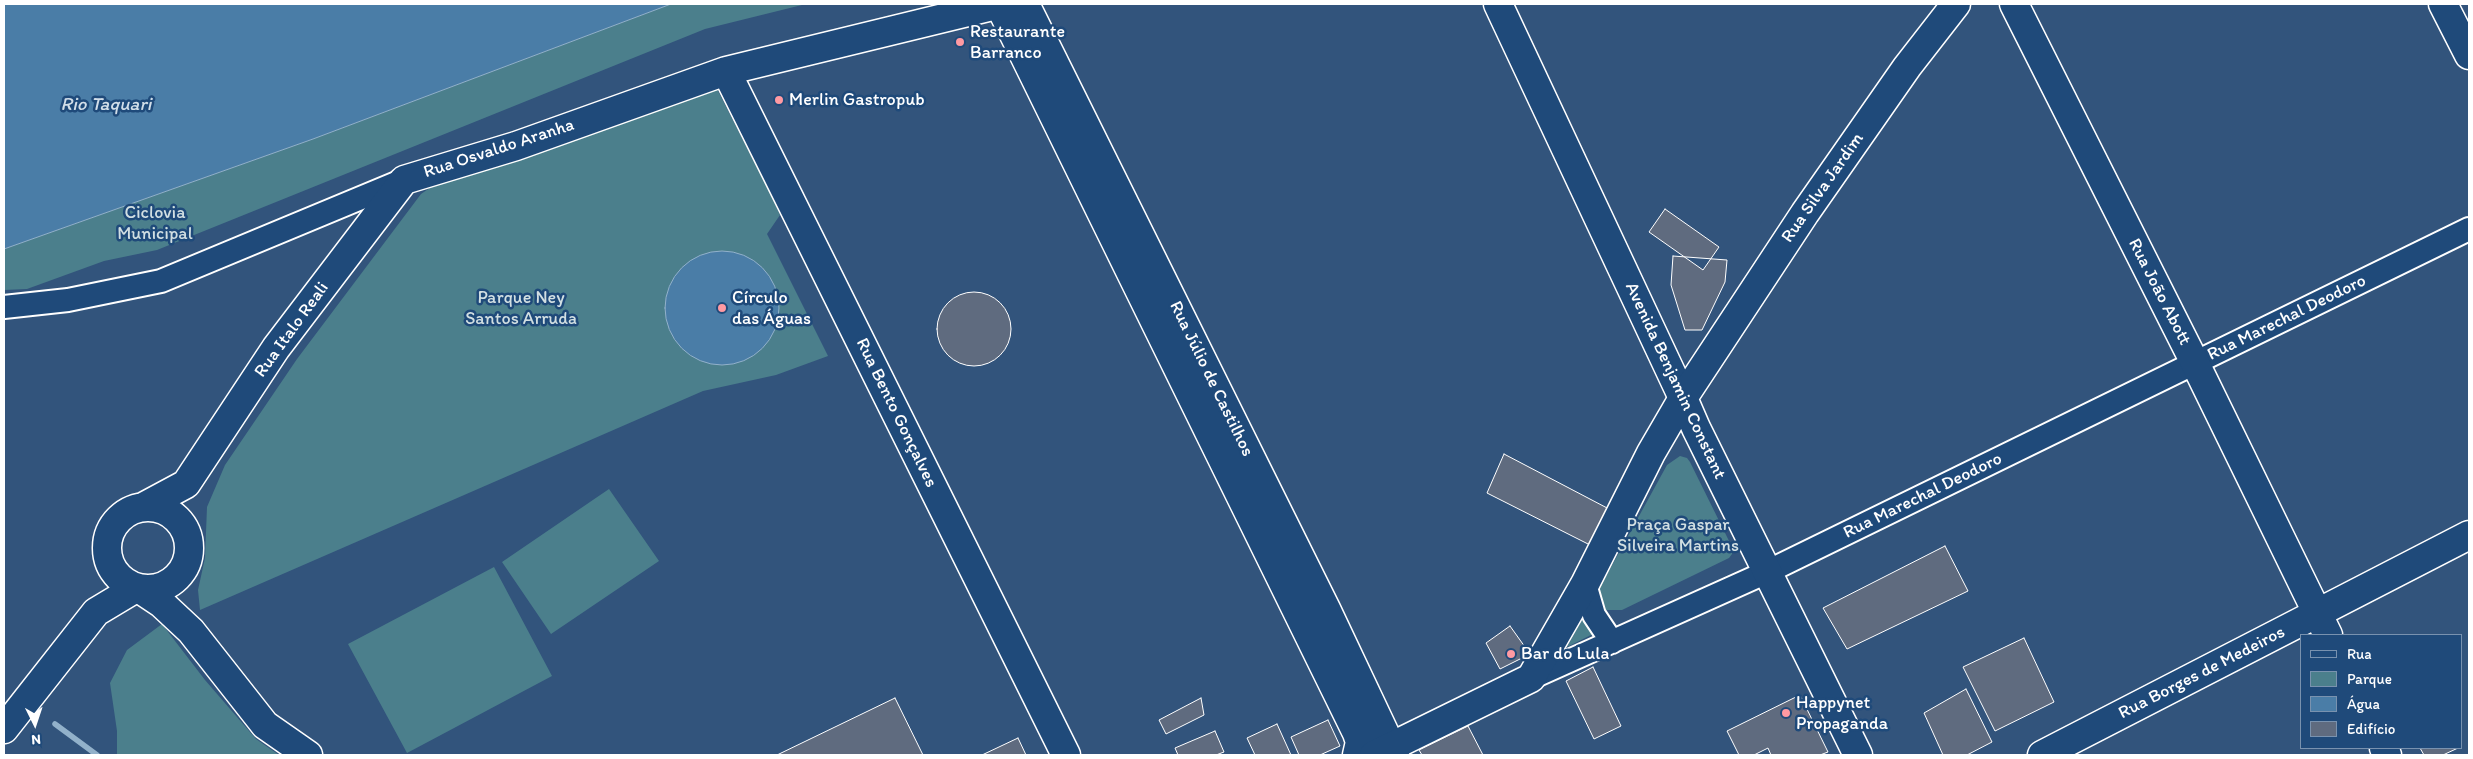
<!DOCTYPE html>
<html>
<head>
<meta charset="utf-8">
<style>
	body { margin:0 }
	#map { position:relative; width:2473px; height:759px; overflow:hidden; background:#32547c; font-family:Itim,sans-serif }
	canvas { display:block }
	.frame { position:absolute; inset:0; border:5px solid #fff; pointer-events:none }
	.legend { position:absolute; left:2300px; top:634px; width:162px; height:115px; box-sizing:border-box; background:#1f4a7a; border:1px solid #7992af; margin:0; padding:6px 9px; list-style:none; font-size:15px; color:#fff }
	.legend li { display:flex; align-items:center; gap:10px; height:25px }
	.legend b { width:25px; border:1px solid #7992af }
	.north { position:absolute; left:10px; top:699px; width:50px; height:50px; -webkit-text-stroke:4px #1f4a7a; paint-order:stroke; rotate:176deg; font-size:14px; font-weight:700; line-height:20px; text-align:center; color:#fff }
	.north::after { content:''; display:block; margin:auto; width:18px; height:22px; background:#fff; clip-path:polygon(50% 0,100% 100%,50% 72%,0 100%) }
</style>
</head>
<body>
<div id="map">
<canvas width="2473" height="759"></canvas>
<div class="frame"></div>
<ul class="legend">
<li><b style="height:6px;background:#1f4a7a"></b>Rua</li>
<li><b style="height:14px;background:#4b7f8c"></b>Parque</li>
<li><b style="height:14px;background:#4a7da7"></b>Água</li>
<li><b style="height:14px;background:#5f6b7f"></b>Edifício</li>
</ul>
<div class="north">N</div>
</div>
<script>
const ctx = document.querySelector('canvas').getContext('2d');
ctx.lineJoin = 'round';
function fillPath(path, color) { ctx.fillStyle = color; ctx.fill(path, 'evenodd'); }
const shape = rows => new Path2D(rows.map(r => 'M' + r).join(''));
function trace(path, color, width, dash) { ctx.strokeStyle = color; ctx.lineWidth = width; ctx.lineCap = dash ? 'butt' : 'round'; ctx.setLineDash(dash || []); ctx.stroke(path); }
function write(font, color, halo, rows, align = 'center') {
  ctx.font = font + ' Itim,sans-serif'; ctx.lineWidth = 5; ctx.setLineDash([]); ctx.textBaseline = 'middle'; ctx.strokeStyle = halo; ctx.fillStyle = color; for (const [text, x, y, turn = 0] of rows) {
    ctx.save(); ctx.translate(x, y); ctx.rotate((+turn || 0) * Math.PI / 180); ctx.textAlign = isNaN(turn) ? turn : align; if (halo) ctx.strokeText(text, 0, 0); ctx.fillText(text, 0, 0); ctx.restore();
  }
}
fillPath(shape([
	[671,4,806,4,705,29,157,250,104,261,27,289,4,290,4,249,313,139],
	[708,87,717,89,772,197,780,215,767,234,828,356,776,375,703,391,200,610,198,590,205,558,207,507,225,465,297,359,421,194,447,176],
	[1680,456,1687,458,1690,462,1731,545,1732,554,1729,558,1622,610,1605,610,1601,607,1598,594,1599,589,1667,465],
	[609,489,659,561,551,634,502,562],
	[494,567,552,676,407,753,348,644],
	[1582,620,1595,633,1567,647],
	[162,624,205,680,256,739,279,755,117,755,117,731,110,683,127,650]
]), '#4b7f8c');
const water = shape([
	[4,4,671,4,313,139,4,249,4,4],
	'665 308a57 57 0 1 1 114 0a57 57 0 1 1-114 0Z'
]);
fillPath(water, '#4a7da7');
trace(water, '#92b1ca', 1);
trace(shape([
	[55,724,97,755]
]), '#92b1ca', 5.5);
const building = shape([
	[1665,209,1719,247,1703,270,1649,232,1665,209],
	[1673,256,1727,260,1725,282,1702,330,1685,330,1671,285,1673,256],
	'937 329a37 37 0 1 1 74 0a37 37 0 1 1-74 0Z',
	[1504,454,1609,509,1592,546,1487,493,1504,454],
	[1945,546,1968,591,1847,649,1823,608,1945,546],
	[1510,626,1530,654,1500,669,1486,643,1510,626],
	[2024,638,2054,702,1995,731,1963,667,2024,638],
	[1593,667,1621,726,1594,739,1566,681,1593,667],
	[1966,689,1992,742,1967,755,1943,755,1924,713,1966,689],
	[1800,695,1828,752,1820,755,1771,755,1768,748,1754,755,1739,755,1727,731,1800,695],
	[895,698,923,755,777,755,895,698],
	[1201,698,1204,715,1166,734,1159,720,1201,698],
	[1328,720,1340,746,1320,755,1299,755,1291,737,1328,720],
	[1277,724,1291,755,1255,755,1247,738,1277,724],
	[1468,726,1483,755,1422,755,1419,750,1468,726],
	[1215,731,1224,752,1216,755,1178,755,1175,748,1215,731],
	[1018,738,1026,755,982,755,1018,738],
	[2420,748,2458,748,2443,755,2424,755,2420,748]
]);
fillPath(building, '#5f6b7f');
trace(building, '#fff', 1);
const minor = shape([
	[4,307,68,300,161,281,404,180],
	[1585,584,1594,615,1612,642],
	[1531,678,1767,572,2469,229]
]);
const tertiary = shape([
	[999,4,1357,733,1360,742,1357,755],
	[1025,4,1326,609,1395,755],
	[1498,4,1683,398],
	[726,71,1066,755],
	[145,506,186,484,276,348,404,180,516,146,726,71,1001,4],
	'107 548a41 41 0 1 1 82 0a41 41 0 1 1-82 0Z',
	[140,589,161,603,191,631,265,725,308,755],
	[4,729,96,612,136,588]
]);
const secondary = shape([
	[2014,4,2195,363,2328,635],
	[2443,4,2469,55],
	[1683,398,1696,428,1858,755],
	[2384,748,2387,755],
	[1374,755,1531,678,1585,584,1651,453,1683,398,1805,213,1907,67,1956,4],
	[2042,755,2469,535]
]);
trace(minor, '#fff', 26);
trace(tertiary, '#fff', 31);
trace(secondary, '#fff', 31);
trace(minor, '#1f4a7a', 22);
trace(tertiary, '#1f4a7a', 28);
trace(secondary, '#1f4a7a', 28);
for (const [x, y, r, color] of [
	[960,42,5,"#ff9aa2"],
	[779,100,5,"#ff9aa2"],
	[722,308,5,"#ff9aa2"],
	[1511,654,5,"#ff9aa2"],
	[1786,713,5,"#ff9aa2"]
]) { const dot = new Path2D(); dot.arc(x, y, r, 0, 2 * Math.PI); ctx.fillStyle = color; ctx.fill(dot); trace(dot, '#1f4a7a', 2); }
write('18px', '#fff', '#1f4a7a', [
	["Restaurante",970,32],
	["Barranco",970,53],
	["Merlin Gastropub",789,100],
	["Círculo",732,298],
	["das Águas",732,319],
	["Bar do Lula",1521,654],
	["Happynet",1796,703],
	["Propaganda",1796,724]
], 'left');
write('18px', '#fff', '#1f4a7a', [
	["Rua Osvaldo Aranha",499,149,-18],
	["Rua Silva Jardim",1823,188,-55],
	["Rua João Abott",2159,292,63],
	["Rua Marechal Deodoro",2287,318,-26],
	["Rua Italo Reali",292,330,-54],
	["Rua Júlio de Castilhos",1211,379,64],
	["Avenida Benjamin Constant",1675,381,65],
	["Rua Bento Gonçalves",896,413,64],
	["Rua Marechal Deodoro",1923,496,-26],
	["Rua Borges de Medeiros",2202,673,-27]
]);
write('18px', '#d2dfe2', '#1f4a7a', [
	["Ciclovia",155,213],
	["Municipal",155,234],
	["Parque Ney",521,298],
	["Santos Arruda",521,319],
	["Praça Gaspar",1678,525],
	["Silveira Martins",1678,546]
]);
write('italic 19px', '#d2dee9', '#1f4a7a', [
	["Rio Taquari",106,105]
]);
</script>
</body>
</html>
